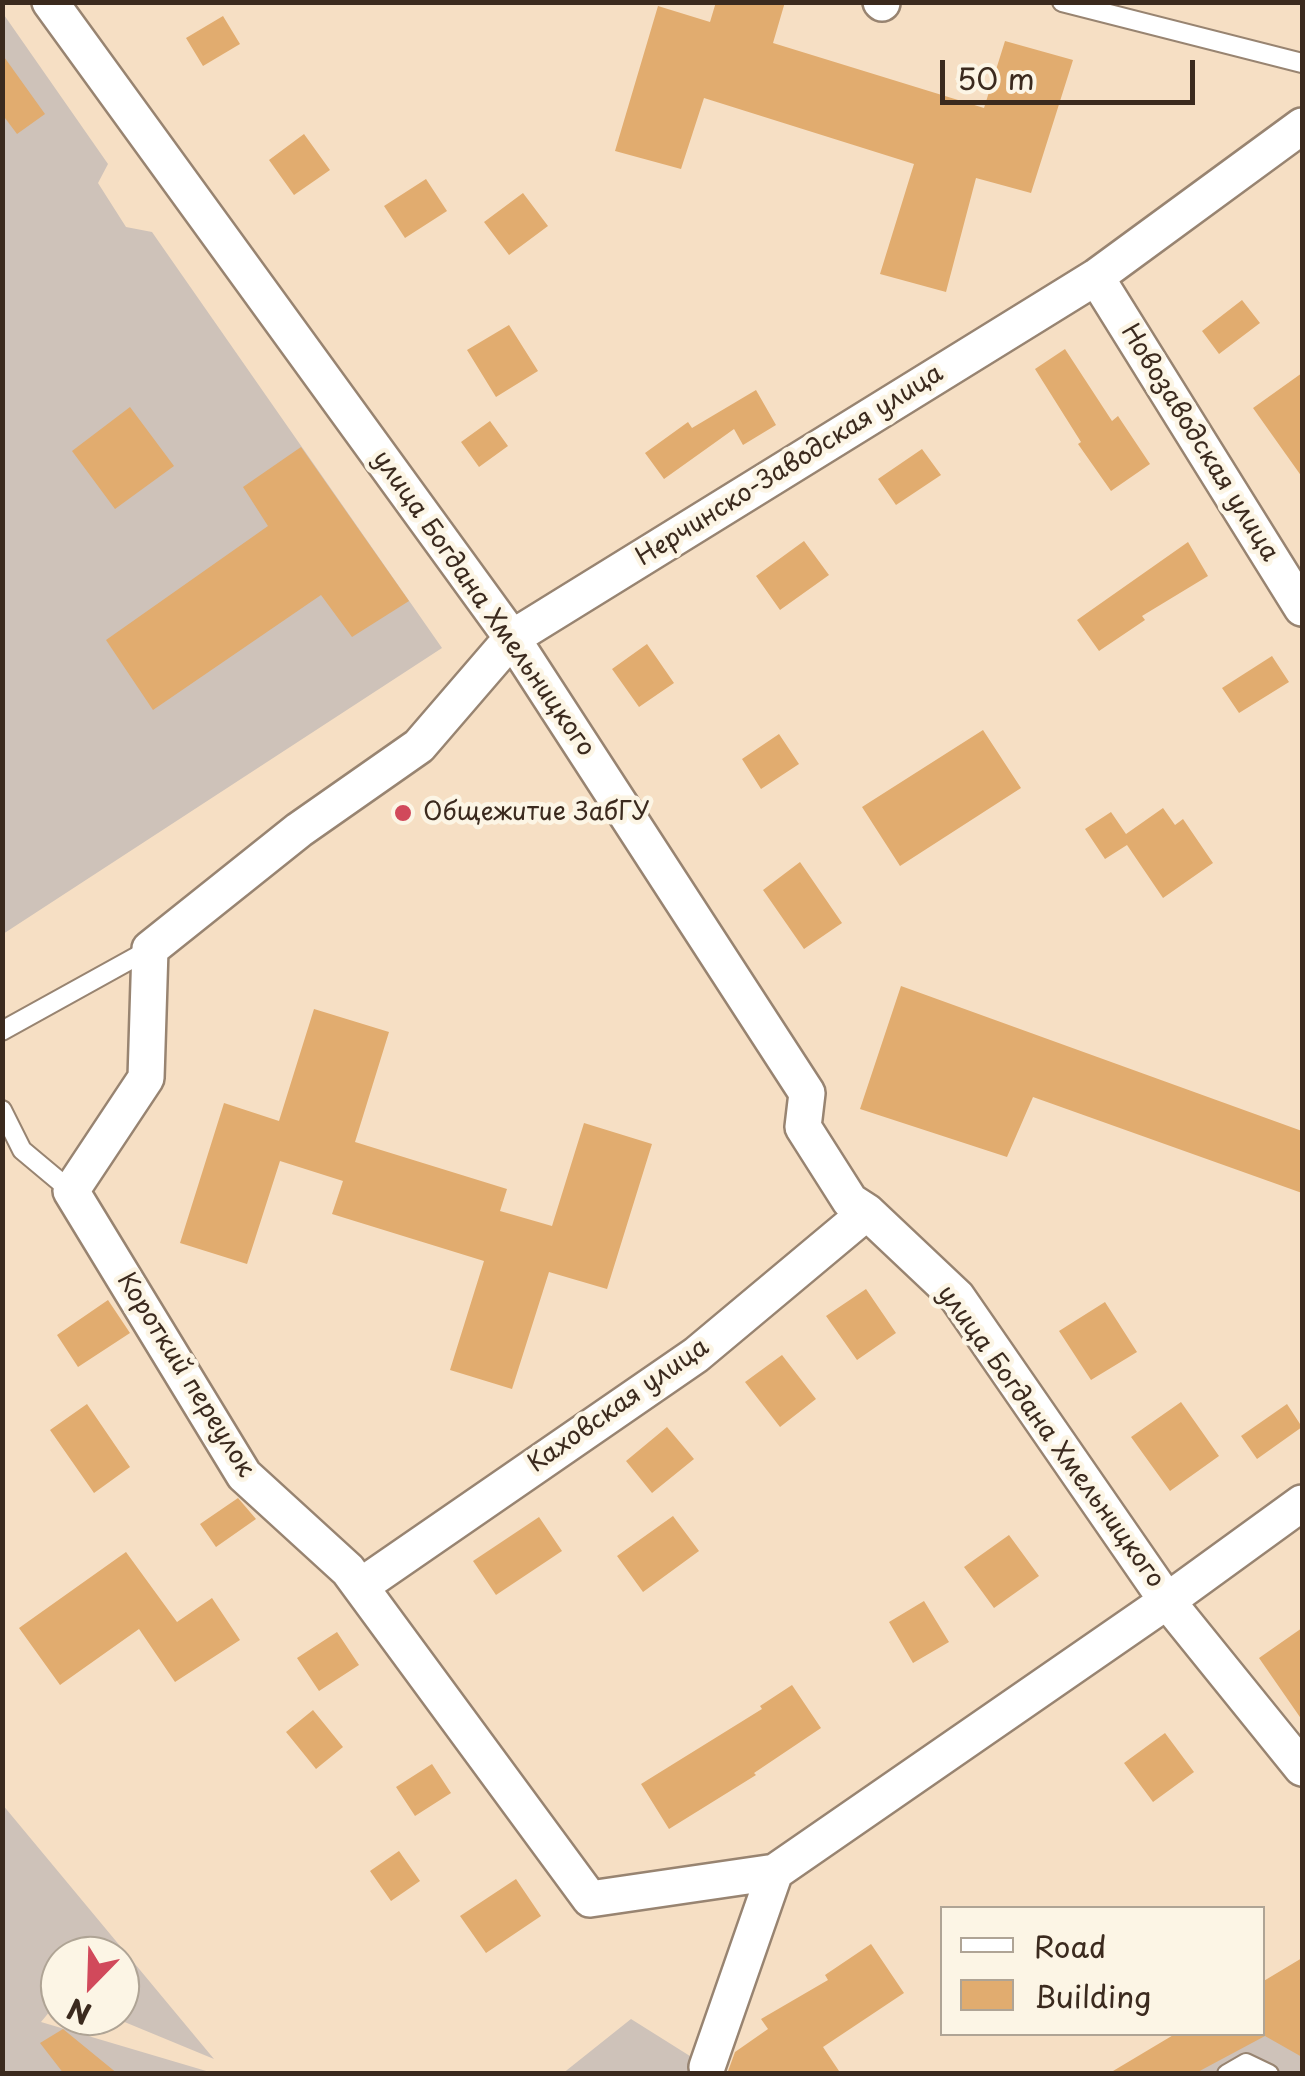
<!DOCTYPE html>
<html>
<head>
<meta charset="utf-8">
<style>
	body { margin:0 }
	#map { position:relative; width:1305px; height:2076px; overflow:hidden; background:#f6dfc4; font-family:"Playpen Sans",sans-serif }
	canvas { display:block }
	.frame { position:absolute; inset:0; border:5px solid #3b2a1e; pointer-events:none }
	.legend { position:absolute; left:940px; top:1906px; width:325px; height:130px; box-sizing:border-box; background:#fcf5e5; border:2px solid #afa495; margin:0; padding:12px 18px; list-style:none; font-size:30px; color:#3b2a1e }
	.legend li { display:flex; align-items:center; gap:20px; height:50px }
	.legend b { width:50px; border:2px solid #afa495 }
	.north { position:absolute; left:40px; top:1936px; width:100px; height:100px; box-sizing:border-box; background:#fcf5e5; border:2px solid #afa495; border-radius:50%; rotate:203deg; font-size:28px; font-weight:700; line-height:40px; text-align:center; color:#3b2a1e }
	.north::after { content:''; display:block; margin:auto; width:35px; height:45px; background:#d1495b; clip-path:polygon(50% 0,100% 100%,50% 72%,0 100%) }
	.scale { position:absolute; left:940px; top:60px; width:255px; height:45px; box-sizing:border-box; border:5px solid #3b2a1e; border-top:0; padding-left:12px; font-size:30px; line-height:35px; white-space:nowrap; color:#3b2a1e; -webkit-text-stroke:8px #fcf5e5; paint-order:stroke }
</style>
</head>
<body>
<div id="map">
<canvas width="1305" height="2076"></canvas>
<div class="frame"></div>
<ul class="legend">
<li><b style="height:12px;background:#fff"></b>Road</li>
<li><b style="height:28px;background:#e1ac6f"></b>Building</li>
</ul>
<div class="north">N</div>
<div class="scale">50 m</div>
</div>
<script>
const ctx = document.querySelector('canvas').getContext('2d');
ctx.lineJoin = 'round';
function fillPath(path, color) { ctx.fillStyle = color; ctx.fill(path, 'evenodd'); }
const shape = rows => new Path2D(rows.map(r => 'M' + r).join(''));
function trace(path, color, width, dash) { ctx.strokeStyle = color; ctx.lineWidth = width; ctx.lineCap = dash ? 'butt' : 'round'; ctx.setLineDash(dash || []); ctx.stroke(path); }
function write(font, color, halo, rows, align = 'center') {
  ctx.font = font + ' "Playpen Sans",sans-serif'; ctx.lineWidth = 9; ctx.setLineDash([]); ctx.textBaseline = 'middle'; ctx.strokeStyle = halo; ctx.fillStyle = color; for (const [text, x, y, turn = 0] of rows) {
    ctx.save(); ctx.translate(x, y); ctx.rotate((+turn || 0) * Math.PI / 180); ctx.textAlign = isNaN(turn) ? turn : align; if (halo) ctx.strokeText(text, 0, 0); ctx.fillText(text, 0, 0); ctx.restore();
  }
}
fillPath(shape([
	[2,12,108,164,98,183,126,227,152,232,442,648,3,934],
	[2,1804,214,2059,110,2016,120,2016,120,1956,60,1956,60,1999,41,2022,213,2073,3,2073],
	[1302,1976,1302,2073,1132,2074,1202,2034,1262,2034],
	[631,2019,717,2073,562,2074]
]), '#cec2b9');
fillPath(shape([
	[716,2,785,2,773,43,984,108,1005,41,1073,60,1031,193,976,178,946,292,880,274,914,164,704,98,681,169,615,151,658,6,710,22],
	[223,16,240,44,203,66,186,38],
	[2,54,45,114,17,134,2,114],
	[304,134,330,170,294,195,269,160],
	[426,179,447,211,405,238,384,206],
	[523,193,548,226,509,255,484,222],
	[1242,300,1260,323,1219,354,1202,331],
	[509,325,538,371,496,397,467,350],
	[1065,349,1112,421,1118,416,1150,464,1111,491,1078,444,1081,442,1035,369],
	[1302,373,1302,477,1253,408],
	[756,390,776,425,743,445,734,429,664,479,645,453,688,422,692,428],
	[130,407,174,466,115,509,72,451],
	[490,421,508,446,479,467,461,442],
	[301,447,409,601,352,637,321,595,153,710,106,640,268,526,243,487],
	[922,449,941,475,896,505,878,479],
	[804,541,829,575,780,610,756,576],
	[1188,542,1208,576,1142,616,1145,620,1099,651,1077,620],
	[647,644,674,683,639,707,612,669],
	[1272,656,1289,682,1239,713,1222,688],
	[983,730,1021,788,900,866,862,807],
	[779,734,799,764,761,789,742,759],
	[1163,808,1175,825,1183,819,1213,863,1163,898,1127,845,1105,859,1085,829,1111,812,1126,834],
	[800,862,842,923,804,949,763,890],
	[901,986,1302,1131,1302,1193,1033,1097,1007,1157,860,1109],
	[314,1009,389,1032,355,1142,507,1189,500,1211,552,1226,584,1123,652,1144,607,1289,549,1272,512,1389,450,1370,484,1261,332,1214,343,1181,280,1161,247,1264,180,1243,224,1103,279,1121],
	[866,1289,896,1333,857,1360,826,1316],
	[108,1300,130,1333,78,1367,57,1335],
	[1105,1302,1137,1352,1091,1380,1059,1331],
	[782,1355,816,1399,780,1427,745,1382],
	[1181,1402,1219,1456,1170,1491,1131,1437],
	[87,1404,130,1467,94,1493,50,1430],
	[1287,1404,1302,1427,1257,1459,1241,1436],
	[667,1427,694,1459,652,1493,626,1461],
	[238,1498,256,1519,216,1547,200,1524],
	[673,1516,699,1551,643,1592,617,1556],
	[539,1517,562,1551,496,1595,473,1561],
	[1009,1535,1039,1576,994,1608,964,1567],
	[126,1552,177,1622,212,1598,240,1640,175,1682,139,1629,60,1685,19,1628],
	[924,1601,949,1642,913,1663,889,1622],
	[1302,1628,1302,1720,1259,1658],
	[337,1632,359,1665,319,1691,297,1658],
	[792,1685,821,1728,754,1773,756,1775,669,1829,641,1784,762,1709,760,1706],
	[313,1710,343,1747,316,1769,286,1732],
	[1165,1733,1194,1772,1153,1802,1124,1763],
	[432,1764,451,1793,415,1816,396,1787],
	[399,1851,420,1881,391,1901,370,1871],
	[516,1879,541,1916,486,1953,460,1916],
	[871,1944,904,1993,823,2047,841,2074,727,2074,735,2052,768,2029,761,2019,828,1980,825,1975],
	[1302,1958,1302,2057,1265,2036,1194,2074,1108,2074,1175,2034,1262,2034,1262,1982],
	[63,2029,118,2074,64,2074,40,2043]
]), '#e1ac6f');
const lane = shape([
	[1062,2,1302,63],
	[2,1031,150,949],
	[2,1110,22,1150,71,1191],
	[1227,2074,1246,2063,1269,2074]
]);
const street = shape([
	[50,2,512,638,807,1093,803,1127,850,1201,867,1212,957,1297,1167,1601,775,1872,707,2067],
	[881,2,882,3],
	[1096,277,1302,608],
	[1302,1503,1167,1601,1302,1768],
	[361,1586,696,1355,867,1212],
	[775,1872,590,1899,348,1570,244,1475,71,1191,146,1078,150,949,299,830,419,746,512,638,1096,277,1302,126]
]);
trace(lane, '#988471', 22);
trace(street, '#988471', 40);
trace(lane, '#fff', 18);
trace(street, '#fff', 35);
for (const [x, y, r, color] of [
	[403,813,10,"#d1495b"]
]) { const dot = new Path2D(); dot.arc(x, y, r, 0, 2 * Math.PI); ctx.fillStyle = color; ctx.fill(dot); trace(dot, '#fcf5e5', 4); }
write('25px', '#3b2a1e', '#fcf5e5', [
	["Новозаводская улица",1199,443,58],
	["Нерчинско-Заводская улица",790,466,-32],
	["улица Богдана Хмельницкого",483,604,55],
	["Короткий переулок",185,1375,58],
	["Каховская улица",619,1406,-35],
	["улица Богдана Хмельницкого",1050,1437,54]
]);
write('25px', '#3b2a1e', '#fcf5e5', [
	["Общежитие ЗабГУ",423,813]
], 'left');
</script>
</body>
</html>
